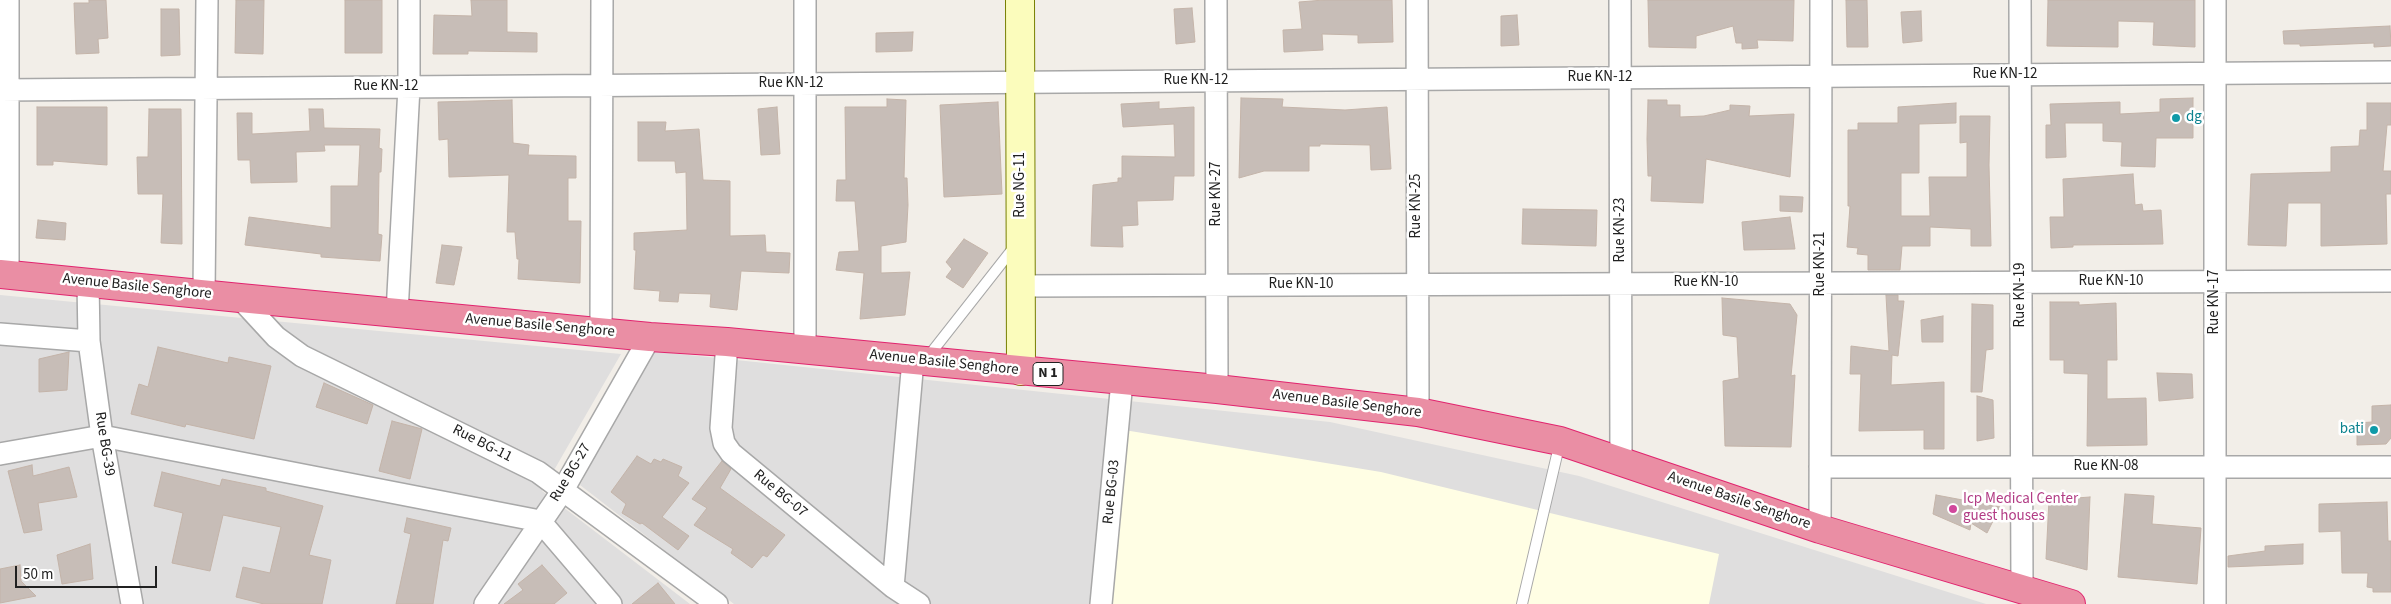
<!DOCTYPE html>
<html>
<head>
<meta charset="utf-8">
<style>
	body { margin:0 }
	#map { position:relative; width:2391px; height:604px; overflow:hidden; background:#f2eee8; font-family:"Source Sans 3",sans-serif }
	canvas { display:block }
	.scale { position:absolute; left:15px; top:566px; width:142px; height:22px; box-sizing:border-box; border:2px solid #212121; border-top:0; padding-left:6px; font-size:15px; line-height:18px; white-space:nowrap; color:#212121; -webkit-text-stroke:4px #fff; paint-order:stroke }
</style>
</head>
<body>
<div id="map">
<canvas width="2391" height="604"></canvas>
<div class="scale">50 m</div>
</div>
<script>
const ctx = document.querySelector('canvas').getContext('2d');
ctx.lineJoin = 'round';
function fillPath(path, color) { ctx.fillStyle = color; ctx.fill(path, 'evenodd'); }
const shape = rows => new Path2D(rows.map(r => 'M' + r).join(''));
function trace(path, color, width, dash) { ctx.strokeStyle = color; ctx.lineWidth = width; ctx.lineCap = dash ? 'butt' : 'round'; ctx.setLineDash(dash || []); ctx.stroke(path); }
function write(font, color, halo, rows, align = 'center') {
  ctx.font = font + ' "Source Sans 3",sans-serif'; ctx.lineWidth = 5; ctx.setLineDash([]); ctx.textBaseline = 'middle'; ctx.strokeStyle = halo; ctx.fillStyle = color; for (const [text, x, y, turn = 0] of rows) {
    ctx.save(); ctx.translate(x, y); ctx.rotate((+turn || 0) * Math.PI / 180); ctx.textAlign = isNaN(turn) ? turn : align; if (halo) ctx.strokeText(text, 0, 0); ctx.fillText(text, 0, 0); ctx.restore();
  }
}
fillPath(shape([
	[0,295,621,354,542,491,690,604,0,604],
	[650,351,1330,422,1579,476,1986,604,734,604,580,485]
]), '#dfdede');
fillPath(shape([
	[1118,429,1381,472,1719,554,1709,604,1101,604]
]), '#fffee4');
const building = shape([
	[89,0,106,0,108,38,98,39,99,53,76,54,74,3,89,3,89,0],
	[236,0,264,0,263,54,235,53,236,0],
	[345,0,382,0,382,53,345,53,345,0],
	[471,0,507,0,507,32,537,33,537,52,468,51,468,54,433,54,434,15,472,16,471,0],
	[1324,0,1392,0,1393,42,1358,43,1358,35,1322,34,1323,50,1284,52,1283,30,1302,29,1299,2,1324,0],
	[1648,0,1794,0,1793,41,1757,40,1758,48,1742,49,1742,43,1736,43,1733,26,1696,36,1696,48,1649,47,1648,0],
	[1846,0,1867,0,1868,47,1847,47,1846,0],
	[2048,0,2195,0,2195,47,2153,45,2154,22,2118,21,2118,47,2047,46,2048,0],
	[1192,8,1195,42,1176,44,1174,9,1192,8],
	[161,9,179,9,180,55,161,56,161,9],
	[1921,11,1922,41,1903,43,1901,12,1921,11],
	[1517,15,1519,45,1501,46,1501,16,1517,15],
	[2390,26,2391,46,2374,47,2374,43,2300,46,2300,44,2284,44,2283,31,2390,26],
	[913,32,912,51,876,52,876,33,913,32],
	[1241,98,1283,99,1282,107,1345,110,1387,107,1391,169,1371,170,1370,145,1320,144,1320,146,1309,146,1309,171,1264,171,1239,178,1241,98],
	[2193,98,2193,138,2156,138,2155,167,2121,166,2122,142,2103,141,2103,123,2065,123,2066,157,2046,158,2046,125,2051,125,2050,104,2120,102,2120,114,2160,112,2160,99,2193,98],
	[887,99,906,100,904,178,907,178,908,205,906,242,881,246,881,273,910,272,905,315,860,319,864,273,836,270,839,252,859,251,855,201,836,201,837,180,846,180,845,107,887,107,887,99],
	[512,100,513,143,529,145,528,155,576,156,576,178,568,178,568,221,581,221,580,283,518,279,519,259,517,259,515,232,507,232,509,175,449,177,448,139,439,140,438,102,512,100],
	[1648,100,1667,100,1667,105,1680,105,1680,117,1704,116,1730,110,1730,105,1750,106,1749,116,1794,114,1790,177,1706,159,1703,203,1651,201,1652,176,1648,176,1647,139,1648,100],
	[998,102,1002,194,944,197,940,105,998,102],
	[1159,102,1159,109,1194,107,1194,176,1174,176,1173,200,1137,201,1138,225,1122,226,1123,247,1091,246,1093,185,1118,182,1118,178,1122,178,1122,156,1175,157,1174,124,1123,127,1121,104,1159,102],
	[1956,103,1956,123,1919,124,1919,173,1901,173,1901,216,1930,216,1929,177,1967,177,1967,142,1960,143,1960,116,1990,116,1989,165,1991,246,1971,246,1971,229,1930,227,1930,246,1902,246,1900,270,1868,270,1868,255,1857,254,1858,248,1847,247,1850,206,1848,206,1848,130,1858,130,1858,123,1898,123,1898,107,1956,103],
	[2367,103,2391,103,2391,125,2387,125,2383,171,2391,171,2391,194,2386,194,2387,244,2321,246,2321,203,2288,203,2286,246,2248,245,2251,174,2331,172,2331,147,2359,146,2360,130,2367,130,2367,103],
	[37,107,107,107,107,165,53,161,53,165,37,165,37,107],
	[777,107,780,154,761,155,758,109,777,107],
	[149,109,181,109,182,244,161,243,163,194,138,194,137,157,148,157,149,109],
	[309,109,323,109,324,128,380,129,379,148,382,149,381,172,379,172,378,234,382,235,380,261,321,257,321,254,245,245,249,217,331,228,331,186,358,186,360,145,324,145,325,151,296,152,297,182,251,183,250,160,238,160,237,113,252,113,252,134,310,131,309,109],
	[638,122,666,122,665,131,699,129,703,180,730,181,730,236,765,235,766,252,790,253,789,273,741,271,737,310,710,307,711,294,679,293,678,302,659,301,660,291,634,289,636,250,634,250,634,233,687,230,686,172,676,173,675,161,638,161,638,122],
	[2133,174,2135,205,2142,204,2143,211,2161,210,2163,244,2073,245,2073,247,2051,248,2050,217,2064,217,2063,179,2133,174],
	[1780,196,1803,197,1802,212,1780,211,1780,196],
	[1523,209,1597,210,1596,246,1522,244,1523,209],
	[1790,217,1795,249,1744,250,1742,222,1790,217],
	[38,220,66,223,65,240,36,238,38,220],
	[964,239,988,253,963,288,946,277,952,269,946,262,964,239],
	[442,245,462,247,454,285,436,283,442,245],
	[1886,295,1898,295,1898,301,1904,301,1898,356,1892,355,1891,385,1944,382,1944,449,1924,449,1924,430,1859,431,1861,374,1850,374,1851,346,1889,351,1886,295],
	[1722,298,1790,304,1797,315,1791,376,1795,375,1791,447,1725,446,1723,381,1739,378,1737,337,1723,335,1722,298],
	[2050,302,2079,302,2079,305,2116,303,2117,360,2107,360,2107,399,2146,398,2147,445,2087,446,2088,374,2064,373,2064,360,2050,360,2050,302],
	[1972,304,1993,305,1993,349,1986,350,1982,392,1971,392,1972,304],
	[1943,316,1943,342,1922,342,1921,320,1943,316],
	[158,347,228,363,229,357,271,366,254,439,186,424,185,427,131,414,139,384,148,387,158,347],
	[69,352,67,390,39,392,39,359,69,352],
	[2157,373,2192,374,2193,398,2159,401,2157,373],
	[324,383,373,405,367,424,316,407,324,383],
	[1977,396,1993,400,1994,438,1977,441,1977,396],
	[2391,405,2391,438,2386,444,2357,445,2357,423,2372,422,2372,406,2391,405],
	[392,421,422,429,410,479,379,471,392,421],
	[637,456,651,464,654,459,661,462,663,459,682,467,678,476,689,483,662,517,689,536,678,550,642,523,640,524,622,513,626,504,611,492,637,456],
	[722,461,731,469,720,488,785,535,767,557,763,555,752,568,731,553,733,549,694,525,707,508,692,499,722,461],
	[32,465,33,476,69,467,77,497,38,503,42,530,24,533,8,471,32,465],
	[162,472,220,486,222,479,266,488,266,491,323,506,309,555,331,560,322,604,264,604,236,597,243,567,270,573,281,527,223,515,210,571,172,563,183,513,154,506,162,472],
	[2125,494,2154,496,2152,524,2201,528,2197,584,2118,577,2125,494],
	[1936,495,2000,507,1987,533,1971,523,1970,530,1933,514,1936,495],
	[2090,497,2087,570,2046,559,2049,500,2090,497],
	[2387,502,2388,541,2391,541,2391,592,2373,592,2373,588,2367,587,2368,573,2342,573,2341,531,2319,532,2319,504,2387,502],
	[407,518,451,528,448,541,443,540,433,604,396,604,411,534,404,532,407,518],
	[90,544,93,579,62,584,57,555,90,544],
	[2303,544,2303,564,2228,567,2228,556,2265,551,2265,546,2303,544],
	[20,565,21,581,36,596,0,603,0,569,20,565],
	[542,565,567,593,554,604,504,604,523,590,518,584,542,565],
	[658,583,675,604,632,604,658,583]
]);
fillPath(building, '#c7bdb7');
trace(building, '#c4b4a9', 1);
const lane = shape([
	[927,358,1015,246],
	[1522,604,1560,442]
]);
const street = shape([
	[1216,0,1217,389],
	[1417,0,1418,412],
	[1620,0,1621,460],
	[2020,0,2022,589],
	[0,90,2391,72],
	[8,274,8,0],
	[88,282,89,341,102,436,132,604],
	[1022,286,2391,281],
	[204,294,207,0],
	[240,298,276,337,302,356,538,472,717,604],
	[397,313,409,87,409,0],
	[601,332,602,0],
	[0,334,89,341],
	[727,342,721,428,724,443,731,453,893,587,919,604],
	[805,349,805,0],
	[0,454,102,436,540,521,611,604],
	[1820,467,2391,467],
	[1820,529,1821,0],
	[893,587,913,360],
	[485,604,563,490,650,337],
	[1101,604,1122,381],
	[2215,604,2215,0]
]);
const secondary = shape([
	[1020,0,1021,371]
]);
const highway = shape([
	[0,274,240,298,650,337,727,342,1217,389,1418,412,1560,441,1820,529,2071,604]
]);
trace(lane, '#a8a8a8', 12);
trace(street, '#a8a8a8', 24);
trace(secondary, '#777f02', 30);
trace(highway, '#e1246e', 30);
trace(lane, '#fff', 10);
trace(street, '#fff', 21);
trace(secondary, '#fbfcbc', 28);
trace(highway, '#ea8ea4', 28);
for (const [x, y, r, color] of [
	[2176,118,5,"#0f9aa8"],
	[2374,430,5,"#0f9aa8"],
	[1953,509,5,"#d1479c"]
]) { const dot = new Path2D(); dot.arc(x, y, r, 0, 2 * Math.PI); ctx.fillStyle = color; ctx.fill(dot); trace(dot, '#fff', 2); }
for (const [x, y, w] of [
	[1048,374,30]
]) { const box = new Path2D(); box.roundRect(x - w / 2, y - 11.5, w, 23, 4); ctx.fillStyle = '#fff'; ctx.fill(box); trace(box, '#212121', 1); }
write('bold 14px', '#212121', null, [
	["N 1",1048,374]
]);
write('15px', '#212121', '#fff', [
	["Rue KN-12",2005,75],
	["Rue KN-12",1600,78],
	["Rue KN-12",1196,81],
	["Rue KN-12",791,84],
	["Rue KN-12",386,87],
	["Rue NG-11",1021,185,-90],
	["Rue KN-27",1217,194,-90],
	["Rue KN-25",1417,206,-90],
	["Rue KN-23",1621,230,-90],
	["Rue KN-21",1821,264,-90],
	["Rue KN-10",2111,282],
	["Rue KN-10",1706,283],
	["Rue KN-10",1301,285],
	["Avenue Basile Senghore",137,287,6],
	["Rue KN-19",2021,295,-90],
	["Rue KN-17",2215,302,-90],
	["Avenue Basile Senghore",540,326,5],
	["Avenue Basile Senghore",944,363,6],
	["Avenue Basile Senghore",1347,404,7],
	["Rue BG-39",104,444,81],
	["Rue BG-11",482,444,27],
	["Rue KN-08",2106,467],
	["Rue BG-27",571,473,-59],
	["Rue BG-03",1112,492,-84],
	["Rue BG-07",780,494,40],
	["Avenue Basile Senghore",1739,501,19]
]);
write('15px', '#0d838f', '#fff', [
	["dg",2186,118],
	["bati",2364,430,"right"]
], 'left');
write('15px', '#b23c85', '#fff', [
	["Icp Medical Center",1963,500],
	["guest houses",1963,517]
], 'left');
</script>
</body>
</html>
